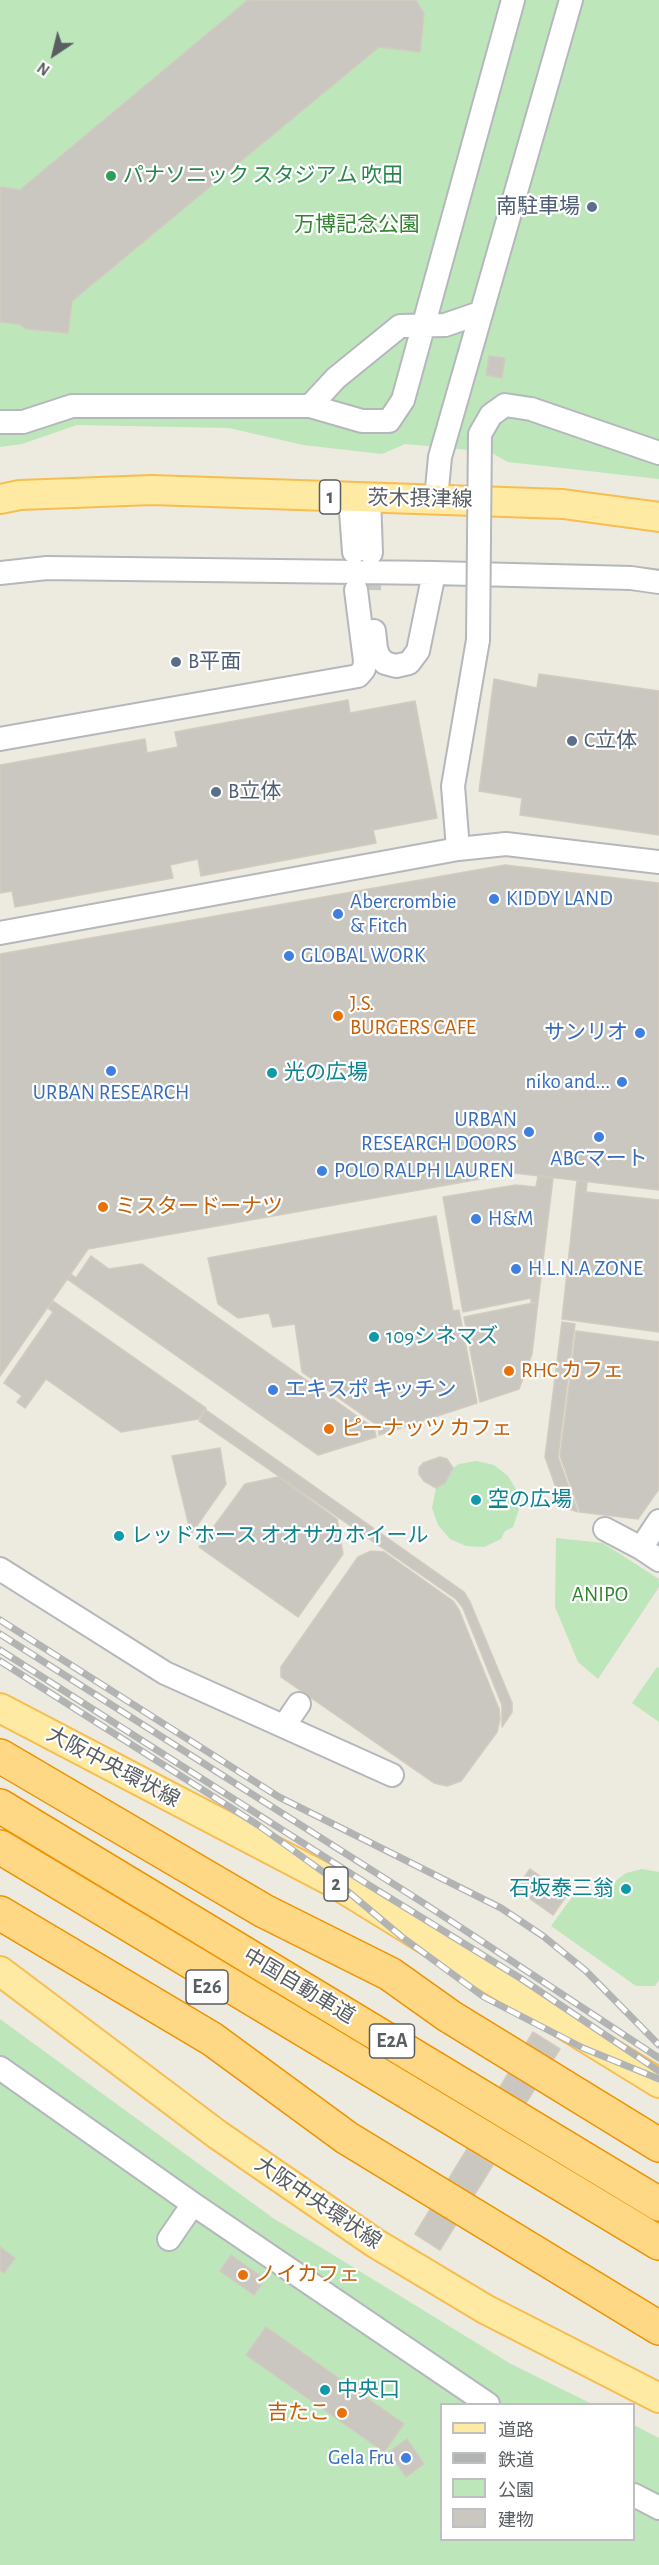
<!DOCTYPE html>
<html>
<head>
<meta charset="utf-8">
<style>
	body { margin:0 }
	#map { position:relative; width:659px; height:2565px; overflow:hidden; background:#edeae0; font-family:"Alegreya Sans","Noto Sans JP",sans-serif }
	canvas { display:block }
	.legend { position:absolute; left:440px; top:2403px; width:195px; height:138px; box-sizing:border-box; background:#fff; border:2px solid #bdbfc0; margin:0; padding:8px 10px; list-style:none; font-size:18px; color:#595e62 }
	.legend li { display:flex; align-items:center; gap:12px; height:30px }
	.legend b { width:30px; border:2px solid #bdbfc0 }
	.north { position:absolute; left:24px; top:24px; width:60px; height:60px; -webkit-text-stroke:4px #fff; paint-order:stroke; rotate:215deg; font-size:16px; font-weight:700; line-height:24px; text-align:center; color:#595e62 }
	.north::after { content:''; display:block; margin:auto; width:21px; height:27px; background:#595e62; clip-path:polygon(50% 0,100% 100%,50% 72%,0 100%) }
</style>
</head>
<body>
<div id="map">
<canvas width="659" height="2565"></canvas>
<ul class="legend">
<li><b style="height:8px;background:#ffeaa4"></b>道路</li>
<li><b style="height:8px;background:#b2b3b3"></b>鉄道</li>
<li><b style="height:16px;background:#bee6bb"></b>公園</li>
<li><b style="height:16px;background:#cac6c0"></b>建物</li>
</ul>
<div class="north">N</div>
</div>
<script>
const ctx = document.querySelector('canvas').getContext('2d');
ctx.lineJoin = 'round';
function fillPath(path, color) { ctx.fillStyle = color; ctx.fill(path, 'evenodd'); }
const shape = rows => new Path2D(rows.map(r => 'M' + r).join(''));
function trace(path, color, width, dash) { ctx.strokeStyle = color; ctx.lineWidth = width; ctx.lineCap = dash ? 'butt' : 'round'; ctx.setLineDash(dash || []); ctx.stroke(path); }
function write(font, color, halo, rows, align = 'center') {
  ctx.font = font + ' "Alegreya Sans","Noto Sans JP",sans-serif'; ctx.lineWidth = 4.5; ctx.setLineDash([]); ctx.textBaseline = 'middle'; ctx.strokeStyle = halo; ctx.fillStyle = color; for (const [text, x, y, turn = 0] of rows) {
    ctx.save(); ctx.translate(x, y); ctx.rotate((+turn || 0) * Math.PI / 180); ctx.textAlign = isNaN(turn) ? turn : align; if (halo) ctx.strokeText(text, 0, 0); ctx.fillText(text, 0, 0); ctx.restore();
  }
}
fillPath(shape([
	[0,0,659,0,659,479,508,462,490,452,405,444,382,454,303,445,229,428,77,425,22,444,0,447],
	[476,1461,494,1465,508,1476,517,1491,519,1509,513,1527,505,1531,501,1539,484,1547,466,1546,450,1539,438,1525,432,1508,436,1488,445,1483,453,1468,459,1464],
	[556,1538,603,1543,659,1579,659,1587,598,1679,578,1662,555,1607],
	[657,1667,659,1668,659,1722,632,1703],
	[642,1869,659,1872,659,1980,655,1986,636,1986,551,1926,572,1897,595,1897,626,1873],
	[0,2019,273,2218,511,2364,592,2404,442,2404,442,2540,634,2540,634,2425,659,2438,659,2565,0,2565]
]), '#bee6bb');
const building = shape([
	[248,0,416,0,424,14,420,52,379,47,72,301,68,333,27,329,19,324,0,322,0,187,20,190,248,0],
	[489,356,505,358,502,378,486,375,489,356],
	[539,674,659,691,659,835,520,815,522,798,479,791,494,679,537,688,539,674],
	[348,700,350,713,415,701,437,818,373,830,376,843,201,876,198,859,170,865,173,878,15,907,12,891,0,893,0,765,145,739,147,753,178,747,175,732,348,700],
	[505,865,659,883,659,1190,514,1173,88,1249,0,1376,0,954,505,865],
	[538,1176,553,1178,538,1302,531,1304,531,1298,463,1312,443,1197,516,1185,536,1187,538,1176],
	[577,1180,587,1182,586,1192,659,1200,659,1332,562,1319,577,1180],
	[436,1216,453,1311,459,1310,477,1403,379,1435,378,1426,302,1372,295,1324,273,1327,269,1313,238,1318,218,1304,208,1258,436,1216],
	[91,1256,109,1269,142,1264,374,1428,376,1437,318,1455,67,1279,71,1274,76,1278,91,1256],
	[53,1301,206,1408,198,1419,121,1432,46,1379,25,1408,17,1402,22,1396,4,1383,53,1312,48,1308,53,1301],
	[538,1302,532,1354,519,1389,480,1402,464,1317,538,1302],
	[562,1322,575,1324,558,1457,578,1512,563,1507,545,1457,562,1322],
	[576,1331,659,1342,659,1489,638,1519,580,1512,560,1456,576,1331],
	[206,1410,464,1592,470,1602,512,1703,512,1712,502,1727,502,1705,463,1608,456,1599,199,1421,206,1410],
	[220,1448,226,1484,191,1534,172,1456,220,1448],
	[440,1457,447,1459,453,1468,445,1483,436,1488,424,1481,419,1474,419,1468,423,1463,440,1457],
	[278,1477,337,1519,343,1554,298,1617,199,1547,245,1484,278,1477],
	[371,1551,384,1552,453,1601,459,1610,499,1709,500,1719,497,1732,461,1781,447,1786,434,1783,281,1677,281,1667,358,1557,371,1551],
	[530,1869,567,1895,553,1915,516,1889,530,1869],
	[533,2032,560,2049,526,2103,500,2087,533,2032],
	[467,2149,493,2165,440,2250,415,2234,467,2149],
	[0,2247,15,2258,4,2273,0,2270,0,2247],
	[231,2255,265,2279,254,2295,220,2271,231,2255],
	[266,2327,404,2424,384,2452,246,2355,266,2327],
	[407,2439,424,2464,406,2477,389,2452,407,2439]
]);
fillPath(building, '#cac6c0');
trace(building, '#d2cbbf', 1.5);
trace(shape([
	[370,590,371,553]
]), '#c8c7c0', 22, [22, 11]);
const minor = shape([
	[310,406,336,378,400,326,445,325,480,313],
	[531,409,659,453],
	[0,422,23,422,72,406,310,406,362,421,389,421,403,400,513,0],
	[350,498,354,552],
	[369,498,371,553],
	[436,499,440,457,571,0],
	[0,573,47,568,434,573,631,578,659,582],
	[374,631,376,649,379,657,385,663,396,666,409,663,418,651,434,573],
	[0,739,358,676,364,669,365,661,356,590],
	[458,849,453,786,478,640],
	[0,933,458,849,506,844,659,862],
	[605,1529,641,1548,659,1560],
	[641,1548,659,1521],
	[0,1569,165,1673,392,1775],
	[284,1726,299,1704],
	[0,2068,193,2204,488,2404],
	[169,2239,193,2204],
	[634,2495,659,2508]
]);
const major = shape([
	[0,499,20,495,152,490,563,504,659,517],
	[0,1708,331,1881,659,2083],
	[0,1971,218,2135,375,2243,485,2309,659,2398]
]);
const highway = shape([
	[0,1756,264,1911,390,1974,449,2016,659,2145],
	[0,1806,659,2204],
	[0,1847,659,2243],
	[0,1913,212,2039,347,2138,659,2328]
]);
trace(minor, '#b4b8bc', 26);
trace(major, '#f8bd4f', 32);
trace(highway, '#ee9300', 36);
trace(minor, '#fff', 22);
trace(major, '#ffeaa4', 28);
trace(highway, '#ffd886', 33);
const rail = shape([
	[0,1620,279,1797,501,1908,543,1936,586,1971,659,2045],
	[0,1634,425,1904,659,2058],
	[0,1650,364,1882,520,1978,659,2071],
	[0,1661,258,1825,333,1879,402,1937,484,1997,583,2048,659,2079]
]);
trace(rail, '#b2b3b3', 7);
trace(rail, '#fff', 4.5, [14]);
const minorBridge = shape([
	[478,640,480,434,491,415,505,405,531,409]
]);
trace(minorBridge, '#b4b8bc', 26, []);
trace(minorBridge, '#fff', 22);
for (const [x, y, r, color] of [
	[111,176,6,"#2e9e5b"],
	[592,207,6,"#5c6f8a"],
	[176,662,6,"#5c6f8a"],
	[572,741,6,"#5c6f8a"],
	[216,792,6,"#5c6f8a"],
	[494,899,6,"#3f7fe0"],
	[338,914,6,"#3f7fe0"],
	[289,956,6,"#3f7fe0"],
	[338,1016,6,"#e8710a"],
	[640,1033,6,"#3f7fe0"],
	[111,1071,6,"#3f7fe0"],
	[272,1073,6,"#0f9aa8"],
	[622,1082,6,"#3f7fe0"],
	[529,1132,6,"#3f7fe0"],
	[599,1137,6,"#3f7fe0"],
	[322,1171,6,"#3f7fe0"],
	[103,1207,6,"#e8710a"],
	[476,1219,6,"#3f7fe0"],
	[516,1269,6,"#3f7fe0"],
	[374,1337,6,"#0f9aa8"],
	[509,1371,6,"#e8710a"],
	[273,1390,6,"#3f7fe0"],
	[329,1429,6,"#e8710a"],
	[476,1500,6,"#0f9aa8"],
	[119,1536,6,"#0f9aa8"],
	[626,1889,6,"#0f9aa8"],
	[243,2275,6,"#e8710a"],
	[325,2390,6,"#0f9aa8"],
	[342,2413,6,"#e8710a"],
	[406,2458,6,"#3f7fe0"]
]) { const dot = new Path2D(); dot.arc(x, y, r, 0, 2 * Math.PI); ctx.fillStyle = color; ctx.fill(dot); trace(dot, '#fff', 2); }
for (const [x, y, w] of [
	[330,497,21],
	[336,1884,24],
	[207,1987,42],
	[392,2041,45]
]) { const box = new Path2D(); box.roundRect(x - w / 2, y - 17, w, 34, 4.5); ctx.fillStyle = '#fff'; ctx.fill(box); trace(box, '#595e62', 1.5); }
write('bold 20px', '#595e62', null, [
	["1",330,497],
	["2",336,1884],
	["E26",207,1987],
	["E2A",392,2041]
]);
write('21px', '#27864d', '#fff', [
	["パナソニック スタジアム 吹田",123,176]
], 'left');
write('21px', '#4e5e75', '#fff', [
	["南駐車場",580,207,"right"],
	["B平面",188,662],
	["C立体",584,741],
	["B立体",228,792]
], 'left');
write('21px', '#31832f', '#fff', [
	["万博記念公園",357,225],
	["ANIPO",600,1595]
]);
write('21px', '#595e62', '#fff', [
	["茨木摂津線",420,499,1],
	["大阪中央環状線",113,1767,28],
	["中国自動車道",299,1986,31],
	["大阪中央環状線",318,2203,34]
]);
write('21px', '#366cbe', '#fff', [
	["KIDDY LAND",506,899],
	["Abercrombie",350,902],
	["& Fitch",350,926],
	["GLOBAL WORK",301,956],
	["サンリオ",628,1033,"right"],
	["niko and...",610,1082,"right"],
	["URBAN RESEARCH",111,1093,"center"],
	["URBAN",517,1120,"right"],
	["RESEARCH DOORS",517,1144,"right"],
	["ABCマート",599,1159,"center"],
	["POLO RALPH LAUREN",334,1171],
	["H&M",488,1219],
	["H.L.N.A ZONE",528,1269],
	["エキスポ キッチン",285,1390],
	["Gela Fru",394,2458,"right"]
], 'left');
write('21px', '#c56008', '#fff', [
	["J.S.",350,1004],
	["BURGERS CAFE",350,1028],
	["ミスタードーナツ",115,1207],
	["RHC カフェ",521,1371],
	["ピーナッツ カフェ",341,1429],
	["ノイカフェ",255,2275],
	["吉たこ",330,2413,"right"]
], 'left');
write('21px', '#0d838f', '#fff', [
	["光の広場",284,1073],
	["109シネマズ",386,1337],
	["空の広場",488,1500],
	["レッドホース オオサカホイール",131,1536],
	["石坂泰三翁",614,1889,"right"],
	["中央口",337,2390]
], 'left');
</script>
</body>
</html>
